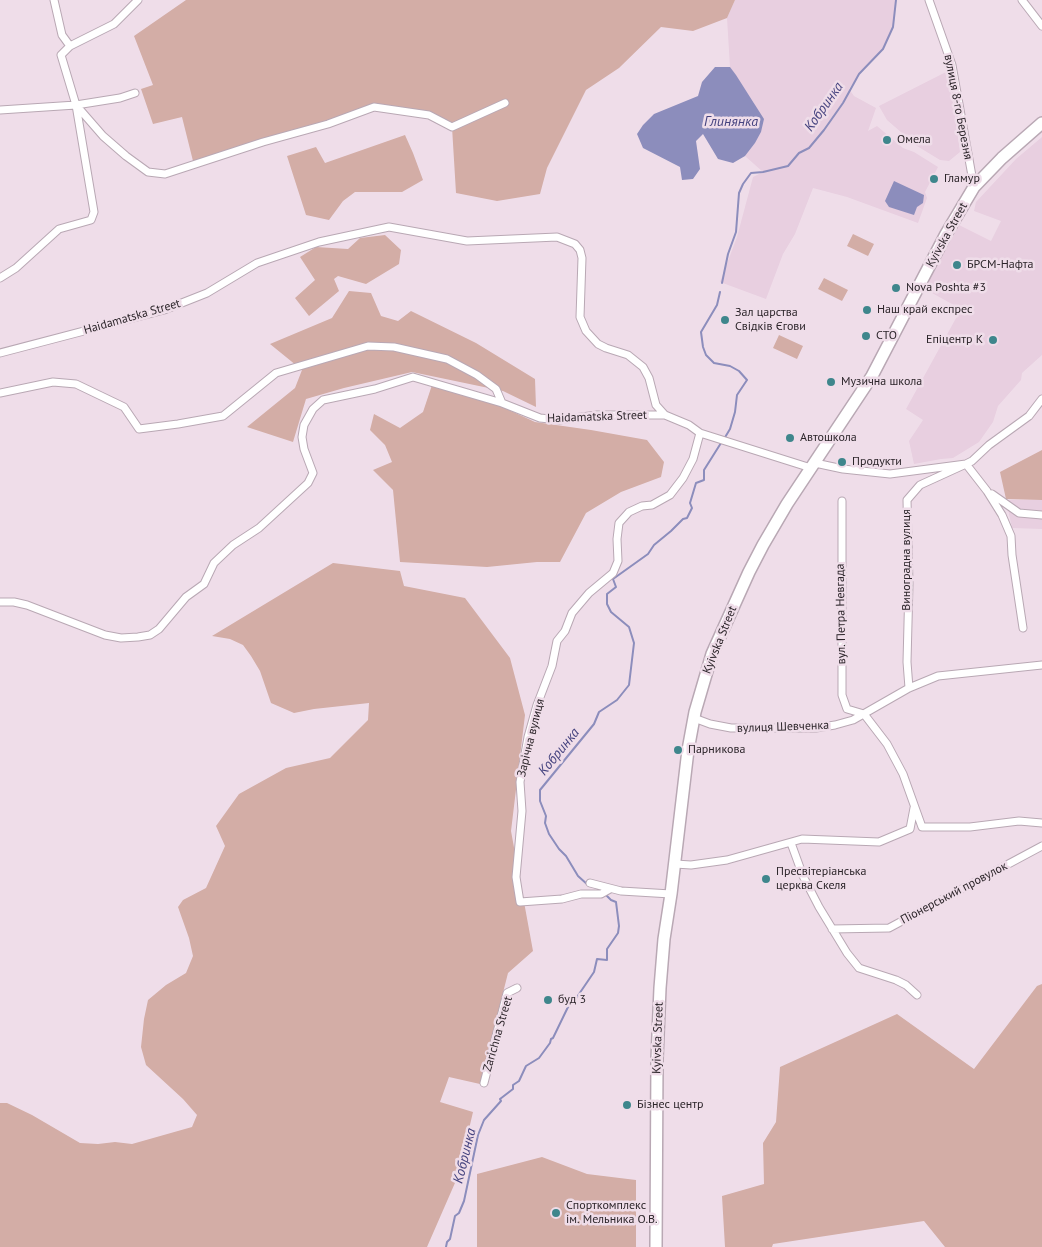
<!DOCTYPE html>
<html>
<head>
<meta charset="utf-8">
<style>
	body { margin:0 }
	canvas { display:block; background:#efdde9 }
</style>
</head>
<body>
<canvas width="1042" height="1247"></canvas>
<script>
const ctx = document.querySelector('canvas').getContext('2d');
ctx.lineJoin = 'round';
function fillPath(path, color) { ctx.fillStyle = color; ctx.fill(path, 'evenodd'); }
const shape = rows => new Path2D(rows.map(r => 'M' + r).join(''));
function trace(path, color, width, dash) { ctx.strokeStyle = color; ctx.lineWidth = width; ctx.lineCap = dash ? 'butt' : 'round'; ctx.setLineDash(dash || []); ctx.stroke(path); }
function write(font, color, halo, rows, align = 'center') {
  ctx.font = font + ' "PT Sans",sans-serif'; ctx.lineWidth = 5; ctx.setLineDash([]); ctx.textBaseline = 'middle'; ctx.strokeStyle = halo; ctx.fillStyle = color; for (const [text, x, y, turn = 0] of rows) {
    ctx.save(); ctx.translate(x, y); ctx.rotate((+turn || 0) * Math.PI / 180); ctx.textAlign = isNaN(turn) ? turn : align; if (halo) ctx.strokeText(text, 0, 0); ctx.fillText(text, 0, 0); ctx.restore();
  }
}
fillPath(shape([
	[735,0,896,0,893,27,883,49,859,74,849,89,854,96,876,108,868,131,877,126,903,148,914,152,938,167,925,192,927,198,918,223,847,197,813,188,795,234,783,254,766,299,720,282,737,237,753,177,763,172,745,156,755,143,761,132,754,103,730,67,727,18],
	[946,72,954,107,960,152,949,161,940,160,917,146,887,120,879,106],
	[1042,137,1042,355,1022,373,1021,380,998,406,993,422,979,442,953,458,941,459,914,464,909,441,923,420,906,409,961,309,923,288,957,224,991,241,1001,221,974,211,976,202,1016,159],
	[1006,500,1042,500,1042,529,1012,528]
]), '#e8cfe0');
fillPath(shape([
	[186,0,735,0,727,18,693,31,661,27,619,68,586,90,547,168,540,194,497,201,456,193,452,127,429,115,374,107,194,165,182,117,153,124,141,89,153,85,134,36],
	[405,135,413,153,423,180,402,192,355,192,343,201,329,220,306,215,287,156,316,147,325,163],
	[853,234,874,244,868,256,847,246],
	[385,235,401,250,399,264,366,284,338,276,334,279,339,291,309,316,295,298,315,280,300,257,316,247,348,249,360,238],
	[824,278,848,290,842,301,818,289],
	[349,291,371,293,381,316,398,321,411,311,476,343,535,379,536,407,503,391,412,372,344,388,306,399,293,442,247,427,295,388,302,370,270,344,332,318],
	[779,335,803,346,797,359,773,348],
	[432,385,496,404,535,422,591,430,647,440,664,462,661,477,621,492,586,513,560,562,537,562,487,567,400,562,393,490,373,470,392,462,385,445,370,430,374,414,400,428,423,412],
	[1042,450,1042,500,1006,499,1000,472],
	[333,563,400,571,404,586,465,598,510,658,525,715,511,831,533,951,508,973,480,1084,449,1077,440,1102,473,1112,458,1176,427,1247,0,1247,0,1103,7,1103,32,1115,80,1143,98,1144,115,1142,132,1144,192,1127,197,1115,183,1099,146,1065,141,1047,144,1019,148,1000,166,985,186,973,193,956,189,938,178,907,183,900,206,888,225,846,216,826,239,794,286,768,330,758,368,720,369,703,314,709,294,713,271,703,260,671,251,656,243,645,230,639,212,636],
	[1042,984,1042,1247,945,1247,924,1221,773,1244,772,1247,725,1247,722,1196,764,1184,763,1143,776,1122,780,1067,897,1014,974,1069,1037,986],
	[542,1157,587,1174,636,1180,636,1247,477,1247,477,1174]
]), '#d3ada6');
fillPath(shape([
	[715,67,730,67,736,75,764,119,761,132,755,143,745,156,733,163,718,159,703,134,696,141,700,169,693,179,682,180,680,167,643,148,637,134,643,125,654,114,698,96,702,82],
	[894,181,924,195,923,203,917,207,914,215,889,207,885,201]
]), '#8c8dbc');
trace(shape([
	[722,283,728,254,736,232,739,193,743,184,751,173,763,172,788,166,799,153,809,148,824,130,843,103,859,74,883,49,893,27,896,0],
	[720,292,717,305,701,332,703,347,706,355,714,363,730,366,739,371,747,380,737,395,735,412,730,429,724,439],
	[601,889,588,885,578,876,566,856,559,849,549,834,545,823,546,816,540,801,540,790,594,724,599,712,617,700,629,685,634,643,629,627,611,612,607,604,607,594,616,587,613,579,648,554,654,545,671,531,683,519,687,518,692,508,690,503,696,483,704,480,704,470,721,443],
	[446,1247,447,1242,450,1239,455,1216,459,1213,464,1201,478,1135,484,1120,501,1101,500,1099,513,1089,513,1085,519,1081,526,1066,539,1058,550,1043,551,1039,553,1038,568,1007,575,1000,594,972,597,959,607,960,607,949,618,933,619,926,616,902,611,900,606,895]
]), '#8c8dbc', 2);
const street = shape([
	[54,0,62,35,70,46],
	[929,0,952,65,974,187],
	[1022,0,1042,26],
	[76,105,120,98,135,93],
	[0,110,76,105,103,136,126,156,148,172,165,174,263,142,328,124,374,107,429,115,452,127,505,103],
	[0,278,16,268,59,229,91,220,94,212,76,105,61,55,70,46,114,24,138,0],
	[0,353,164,310,207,293,257,263,319,242,389,227,467,241,557,237,575,244,580,250,582,258,580,317,586,331,598,344,606,348,628,355,643,367,649,378,656,405,665,415],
	[0,393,53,382,76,384,124,407,139,429,178,424,223,416,276,373,368,346,394,347,447,359,477,375,496,389,502,403,540,418,559,420,597,415,665,415,689,425,700,433,811,468],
	[815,463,843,469,890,474,966,464,972,461,989,445,1029,416,1042,399],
	[992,494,1019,513,1042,515],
	[842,501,842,695,847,709,864,714,887,744,903,774,922,827,970,827,1019,821,1042,823],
	[0,602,14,602,27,605,105,635,121,638,138,637,150,635,159,629,186,597,204,584,214,563,233,545,259,528,308,483,313,473,304,449,302,437,304,425,313,409,323,400,375,389,413,377,502,403],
	[909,688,907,662,909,584,907,500,920,485,966,464,987,491,1002,515,1011,536,1012,555,1023,628],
	[694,718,710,724,731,728,816,728,835,725,853,720,909,688,938,676,1042,665],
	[791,843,803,876,819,907,847,953,859,968,896,980,906,985,917,995],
	[675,864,691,865,727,860,802,839,879,842,910,829,914,808],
	[590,883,621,891,671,894],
	[610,889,601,894,581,894,562,899,520,902,516,877,522,811,520,782,528,737,537,705,552,666,557,641,565,631,572,613,589,593,613,573,618,561,617,539,619,523,629,512,642,506,652,505,670,495,683,478,693,459,700,433],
	[832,929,889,928,1042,846],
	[484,1083,507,993,517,988]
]);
const primary = shape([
	[656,1247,657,1059,660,988,664,939,671,894,688,750,695,712,712,654,749,572,763,545,787,504,872,376,946,234,974,187,1002,158,1042,123]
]);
trace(street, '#b9a8b4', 9);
trace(primary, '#b9a8b4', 14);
trace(street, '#fff', 7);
trace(primary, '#fff', 11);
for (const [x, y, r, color] of [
	[887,140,5,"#3e868c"],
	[934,179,5,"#3e868c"],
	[957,265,5,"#3e868c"],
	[896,288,5,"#3e868c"],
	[867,310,5,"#3e868c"],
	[725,320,5,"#3e868c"],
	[866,336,5,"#3e868c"],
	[993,340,5,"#3e868c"],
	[831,382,5,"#3e868c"],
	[790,438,5,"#3e868c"],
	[842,462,5,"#3e868c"],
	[678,750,5,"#3e868c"],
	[766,879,5,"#3e868c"],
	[548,1000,5,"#3e868c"],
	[627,1105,5,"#3e868c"],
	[556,1213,5,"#3e868c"]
]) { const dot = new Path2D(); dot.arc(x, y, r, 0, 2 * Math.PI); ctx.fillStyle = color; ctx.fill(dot); trace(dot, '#efdde9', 2); }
write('12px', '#2c252a', '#efdde9', [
	["вулиця 8-го Березня",958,107,79],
	["Kyivska Street",947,235,-61],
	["Haidamatska Street",132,317,-16],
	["Haidamatska Street",597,417,-2],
	["Виноградна вулиця",907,560,-90],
	["вул. Петра Невгада",841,614,-91],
	["Kyivska Street",720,640,-68],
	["вулиця Шевченка",783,727,-2],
	["Зарічна вулиця",531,738,-76],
	["Піонерський провулок",954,893,-28],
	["Zarichna Street",498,1034,-74],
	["Kyivska Street",658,1038,-88]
]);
write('12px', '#2c252a', '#efdde9', [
	["Омела",897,140],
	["Гламур",944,179],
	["БРСМ-Нафта",967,265],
	["Nova Poshta #3",906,288],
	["Наш край експрес",877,310],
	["Зал царства",735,313],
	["Свідків Єгови",735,327],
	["СТО",876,336],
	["Епіцентр К",983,340,"right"],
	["Музична школа",841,382],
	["Автошкола",800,438],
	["Продукти",852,462],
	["Парникова",688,750],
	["Пресвітеріанська",776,872],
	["церква Скеля",776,886],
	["буд 3",558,1000],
	["Бізнес центр",637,1105],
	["Спорткомплекс",566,1206],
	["ім. Мельника О.В.",566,1220]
], 'left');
write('italic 14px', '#45437f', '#efdde9', [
	["Кобринка",824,107,-55],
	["Глинянка",731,122],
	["Кобринка",559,752,-51],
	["Кобринка",465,1156,-76]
]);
</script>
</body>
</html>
